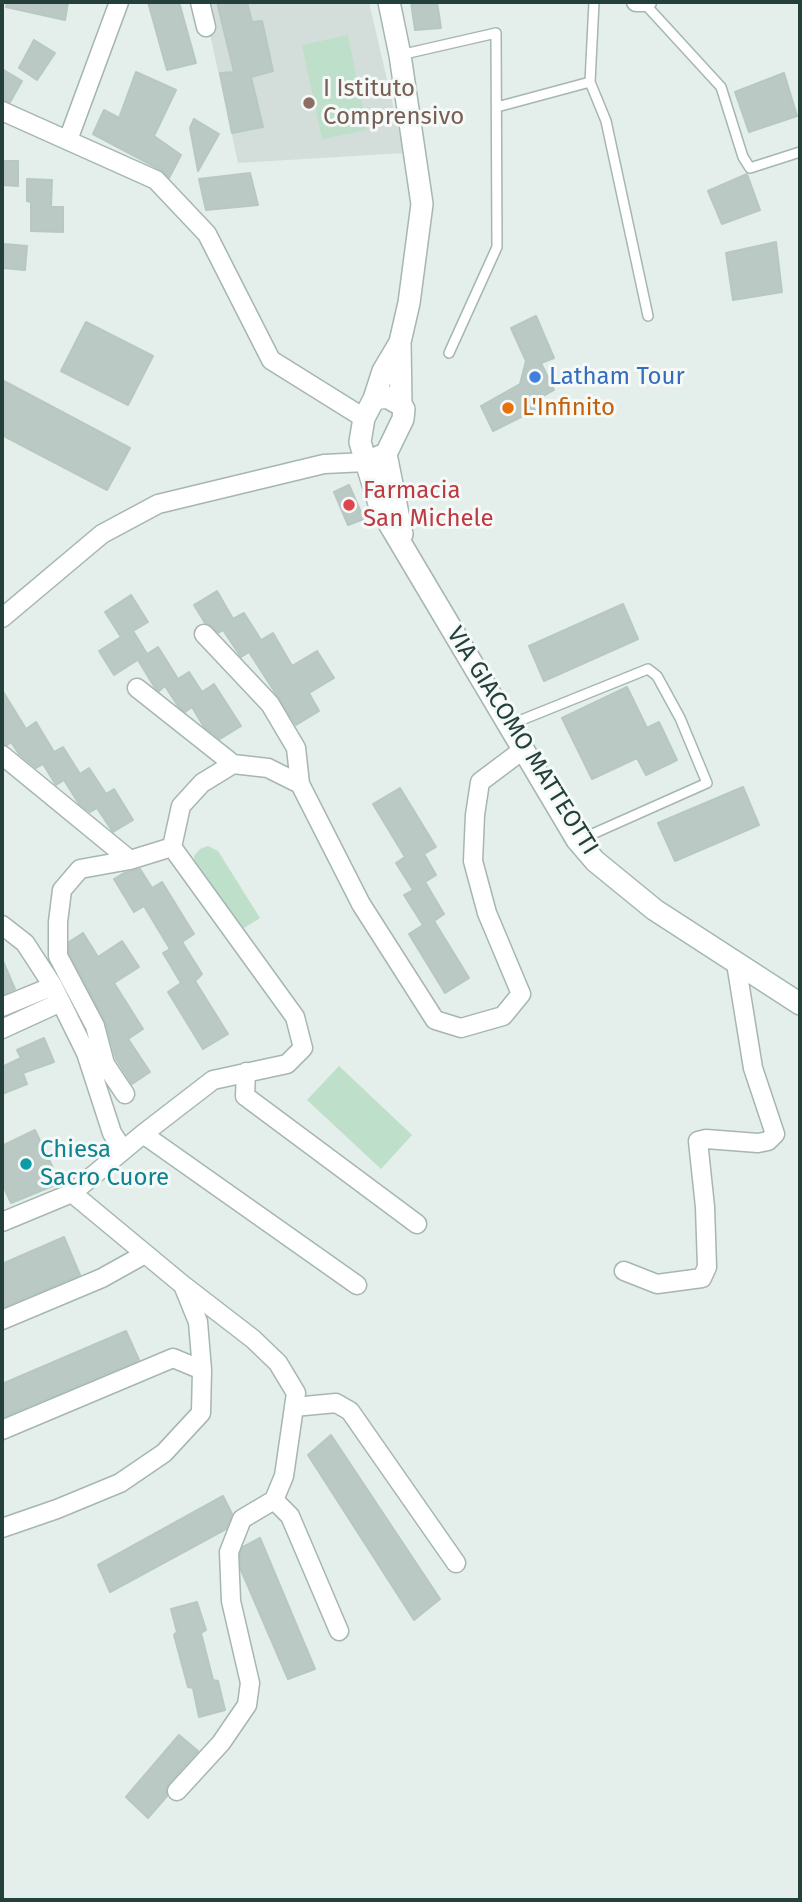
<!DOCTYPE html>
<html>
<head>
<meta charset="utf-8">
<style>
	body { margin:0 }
	#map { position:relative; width:802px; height:1902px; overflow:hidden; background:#e4eeea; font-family:"Fira Sans",sans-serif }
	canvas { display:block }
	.frame { position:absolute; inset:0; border:4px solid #23403b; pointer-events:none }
</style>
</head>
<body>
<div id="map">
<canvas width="802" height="1902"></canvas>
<div class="frame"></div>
</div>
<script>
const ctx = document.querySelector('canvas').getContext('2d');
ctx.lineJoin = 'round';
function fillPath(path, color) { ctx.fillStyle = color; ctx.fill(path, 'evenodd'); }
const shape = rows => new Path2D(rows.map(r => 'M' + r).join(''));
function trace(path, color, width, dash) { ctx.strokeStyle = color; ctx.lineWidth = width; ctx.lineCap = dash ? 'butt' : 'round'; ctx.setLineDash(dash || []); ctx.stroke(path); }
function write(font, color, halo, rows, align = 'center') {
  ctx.font = font + ' "Fira Sans",sans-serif'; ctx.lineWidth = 6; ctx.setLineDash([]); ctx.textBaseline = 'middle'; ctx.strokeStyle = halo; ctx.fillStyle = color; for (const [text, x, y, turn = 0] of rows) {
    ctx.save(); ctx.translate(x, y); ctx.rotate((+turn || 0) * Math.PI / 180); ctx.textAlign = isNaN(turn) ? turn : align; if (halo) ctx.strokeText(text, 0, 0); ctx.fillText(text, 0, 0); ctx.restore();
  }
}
fillPath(shape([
	[203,2,369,2,404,153,238,163]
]), '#d3deda');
fillPath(shape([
	[348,35,367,130,322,139,302,45],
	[208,846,218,851,260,918,236,933,195,866,194,856,200,849],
	[339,1066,412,1135,381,1169,307,1100]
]), '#bedfc9');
const building = shape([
	[7,2,68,2,65,20,6,7,7,2],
	[148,2,179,2,196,63,167,70,148,2],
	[217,2,247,2,252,22,262,21,273,71,251,77,263,127,232,133,220,73,234,72,217,2],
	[411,2,437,2,441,28,415,30,411,2],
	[34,40,55,53,37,80,19,68,34,40],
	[2,69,22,81,10,102,2,100,2,69],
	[136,72,176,90,154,136,181,155,169,178,161,170,93,134,104,110,119,118,136,72],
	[784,73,797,116,749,132,735,92,784,73],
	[194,119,219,134,198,171,190,128,194,119],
	[2,161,18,161,18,186,2,185,2,161],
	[250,173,258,205,206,210,199,179,250,173],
	[747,174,760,210,722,224,708,191,747,174],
	[27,179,52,180,51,207,63,207,63,232,31,231,31,202,27,201,27,179],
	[776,242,782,292,733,300,726,253,776,242],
	[4,244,27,246,25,270,2,268,2,248,4,249,4,244],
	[536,316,554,358,541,363,554,390,531,403,535,410,493,431,481,406,520,384,526,361,511,328,536,316],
	[86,322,153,356,128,405,61,371,86,322],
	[2,380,130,448,107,490,2,435,2,380],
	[349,485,364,519,348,525,334,492,349,485],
	[217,591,233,619,244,613,261,640,273,633,292,666,317,651,334,678,309,693,319,711,296,725,249,652,241,657,223,630,218,633,212,626,205,623,194,605,217,591],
	[131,595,148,622,133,631,147,654,114,675,99,651,121,637,105,612,131,595],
	[623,604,638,639,544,681,529,646,623,604],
	[158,647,178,679,189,672,202,692,214,684,241,726,220,739,204,727,192,707,185,712,178,706,165,686,159,691,155,688,138,660,158,647],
	[627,687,647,728,659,722,677,760,646,775,637,758,592,779,562,718,627,687],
	[2,690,26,729,36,722,54,752,63,747,80,774,89,768,106,794,114,789,133,820,113,832,97,808,90,812,79,804,64,780,56,785,43,764,36,768,19,754,11,742,7,745,2,744,2,690],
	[743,787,759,825,675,861,658,823,743,787],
	[400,788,436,847,424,854,436,875,425,882,444,914,434,921,469,978,445,993,409,934,423,925,404,895,413,890,396,863,405,857,373,804,400,788],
	[140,869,152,888,162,882,194,934,182,942,202,974,195,981,228,1034,203,1049,168,992,181,983,163,953,170,949,144,906,134,912,114,879,124,873,140,869],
	[83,933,98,957,122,941,139,967,114,983,143,1029,128,1039,150,1072,132,1084,116,1059,105,1021,69,953,69,942,83,933],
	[2,959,15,989,2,995,2,959],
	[44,1038,54,1062,23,1073,27,1084,2,1094,2,1067,21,1058,17,1050,44,1038],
	[35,1130,60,1183,11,1203,2,1183,2,1146,35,1130],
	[64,1237,80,1275,2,1308,2,1264,64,1237],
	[126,1331,139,1360,2,1418,2,1384,126,1331],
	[331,1435,440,1599,414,1620,308,1455,331,1435],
	[223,1496,232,1514,226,1529,110,1592,98,1565,223,1496],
	[260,1538,315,1669,288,1679,241,1570,240,1554,243,1547,260,1538],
	[197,1602,206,1630,201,1633,213,1680,218,1681,225,1710,199,1717,193,1688,188,1687,174,1635,177,1632,171,1609,197,1602],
	[179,1735,198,1751,169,1783,166,1789,167,1796,148,1818,126,1797,179,1735]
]);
fillPath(building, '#bac9c4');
trace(building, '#b7c8c2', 2);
const service = shape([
	[594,2,590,82,606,121,648,316],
	[644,3,721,87,743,157,750,168,800,152],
	[400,55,496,33,497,247,449,353],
	[497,107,590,82],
	[509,725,648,669,657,676,680,718,707,783,579,840]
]);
const minor = shape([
	[200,2,206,27],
	[636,2,647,2],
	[2,111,156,180,207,234,271,360,364,418],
	[68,140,119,2],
	[2,618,102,534,158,504,324,464,366,462],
	[204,634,270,704,296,748,300,784,361,904,435,1020,461,1028,503,1016,521,994,487,913,473,861,475,815,480,782,524,749],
	[137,688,233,764],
	[2,755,130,860],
	[2,925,25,943,53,986,86,1053,112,1133,123,1150],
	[2,1007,53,986],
	[2,1029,61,1002],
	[246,1072,245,1096,417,1224],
	[125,1094,105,1064,95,1026,58,956,58,922,62,890,80,869,130,860,172,847],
	[143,1134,357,1285],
	[2,1222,72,1193,143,1134,213,1080,287,1064,303,1048,295,1017,172,847,181,806,202,783,233,764,268,768,300,784],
	[624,1271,657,1284,702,1278,707,1267,705,1207,698,1141,706,1139,758,1143,768,1141,775,1134,753,1068,736,963],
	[2,1320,102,1278,145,1254],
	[294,1407,336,1403,350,1411,456,1563],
	[2,1430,173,1358,202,1370],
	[274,1500,290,1516,339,1631],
	[2,1528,57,1509,120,1483,164,1453,201,1413,202,1370,198,1322,183,1285,72,1193],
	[177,1791,221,1743,247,1705,250,1683,231,1601,229,1552,242,1519,274,1500,284,1476,296,1393,278,1363,253,1339,183,1285]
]);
const tertiary = shape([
	[389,2,400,55,422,204,409,303,400,342,401,405],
	[387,397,401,405,404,409,403,419,386,454,366,462,360,442,364,418,374,399,387,397],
	[374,399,383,371,399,344],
	[386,454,402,534],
	[366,462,381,510,577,840,595,861,655,910,800,1004]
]);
trace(service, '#a6b6b2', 12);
trace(minor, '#a6b6b2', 21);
trace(tertiary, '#a6b6b2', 24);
trace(service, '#fff', 9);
trace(minor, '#fff', 18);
trace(tertiary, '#fff', 21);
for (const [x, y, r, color] of [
	[309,103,7,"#8d6e63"],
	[535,377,7,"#3f7fe0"],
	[508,408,7,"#e8710a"],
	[349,505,7,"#e0444e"],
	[26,1164,7,"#0f9aa8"]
]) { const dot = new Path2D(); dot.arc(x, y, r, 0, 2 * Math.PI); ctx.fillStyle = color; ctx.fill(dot); trace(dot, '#f5faf8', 2.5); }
write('24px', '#785e54', '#f5faf8', [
	["I Istituto",323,89],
	["Comprensivo",323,117]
], 'left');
write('24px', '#366cbe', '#f5faf8', [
	["Latham Tour",549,377]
], 'left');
write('24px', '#c56008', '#f5faf8', [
	["L'Infinito",522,408]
], 'left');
write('24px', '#be3a42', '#f5faf8', [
	["Farmacia",363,491],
	["San Michele",363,519]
], 'left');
write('24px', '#23403b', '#f5faf8', [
	["VIA GIACOMO MATTEOTTI",522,741,58]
]);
write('24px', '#0d838f', '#f5faf8', [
	["Chiesa",40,1150],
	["Sacro Cuore",40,1178]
], 'left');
</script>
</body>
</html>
